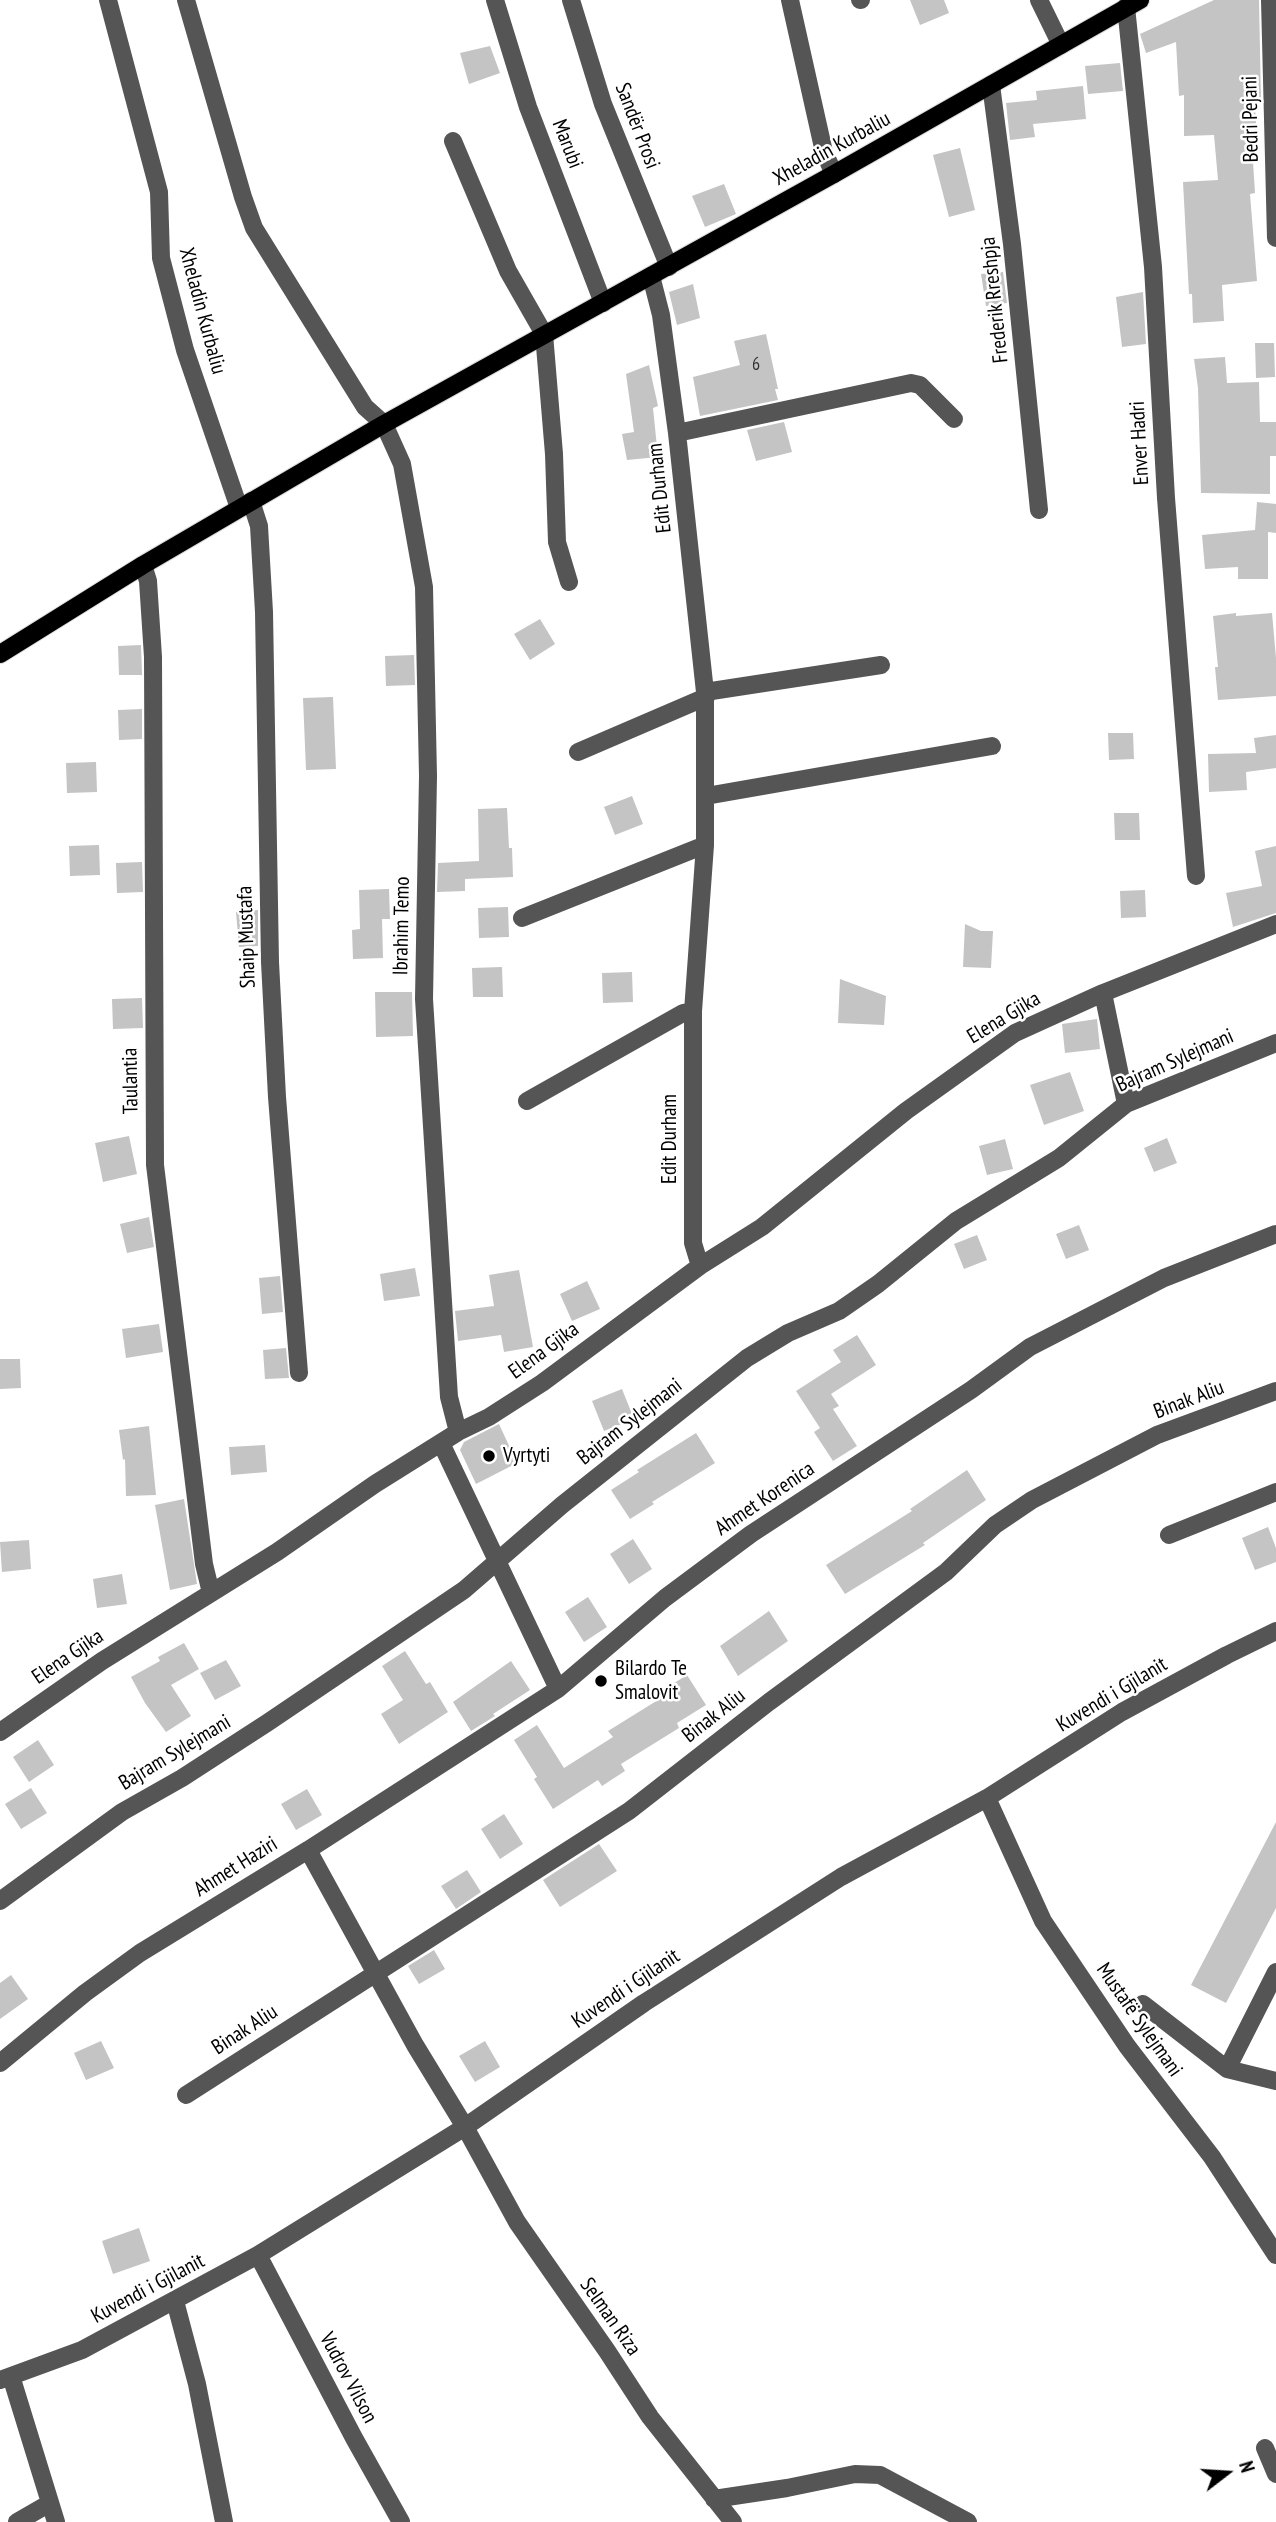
<!DOCTYPE html>
<html>
<head>
<meta charset="utf-8">
<style>
	body { margin:0 }
	#map { position:relative; width:1276px; height:2522px; overflow:hidden; background:#fff; font-family:"PT Sans Narrow",sans-serif }
	canvas { display:block }
	.north { position:absolute; left:1192px; top:2438px; width:70px; height:70px; -webkit-text-stroke:5px #fff; paint-order:stroke; rotate:73deg; font-size:19px; font-weight:700; line-height:28px; text-align:center; color:#000 }
	.north::after { content:''; display:block; margin:auto; width:24px; height:32px; background:#000; clip-path:polygon(50% 0,100% 100%,50% 72%,0 100%) }
</style>
</head>
<body>
<div id="map">
<canvas width="1276" height="2522"></canvas>
<div class="north">N</div>
</div>
<script>
const ctx = document.querySelector('canvas').getContext('2d');
ctx.lineJoin = 'round';
function fillPath(path, color) { ctx.fillStyle = color; ctx.fill(path, 'evenodd'); }
const shape = rows => new Path2D(rows.map(r => 'M' + r).join(''));
function trace(path, color, width, dash) { ctx.strokeStyle = color; ctx.lineWidth = width; ctx.lineCap = dash ? 'butt' : 'round'; ctx.setLineDash(dash || []); ctx.stroke(path); }
function write(font, color, halo, rows, align = 'center') {
  ctx.font = font + ' "PT Sans Narrow",sans-serif'; ctx.lineWidth = 5; ctx.setLineDash([]); ctx.textBaseline = 'middle'; ctx.strokeStyle = halo; ctx.fillStyle = color; for (const [text, x, y, turn = 0] of rows) {
    ctx.save(); ctx.translate(x, y); ctx.rotate((+turn || 0) * Math.PI / 180); ctx.textAlign = isNaN(turn) ? turn : align; if (halo) ctx.strokeText(text, 0, 0); ctx.fillText(text, 0, 0); ctx.restore();
  }
}
fillPath(shape([
	[910,0,944,0,949,13,920,25],
	[1214,0,1259,0,1261,103,1255,103,1257,145,1252,146,1255,193,1250,194,1257,281,1222,285,1224,321,1193,323,1192,294,1189,294,1183,182,1218,180,1214,135,1184,136,1184,95,1179,96,1176,42,1146,53,1140,34],
	[490,46,500,73,469,84,460,53],
	[1120,63,1123,91,1088,94,1085,66],
	[1083,86,1086,119,1033,124,1035,137,1010,140,1006,103,1037,100,1036,91],
	[960,148,975,210,949,217,933,155],
	[724,184,736,214,705,227,692,196],
	[1003,272,1007,303,986,306,981,274],
	[693,284,700,318,677,325,669,292],
	[1143,292,1146,344,1122,347,1116,297],
	[766,334,778,389,775,389,778,400,700,416,693,377,740,365,734,341],
	[1255,343,1274,343,1275,377,1256,378],
	[1225,357,1227,383,1259,382,1260,422,1276,422,1276,456,1270,456,1270,494,1201,493,1198,388,1194,359],
	[649,365,658,406,653,408,658,457,627,460,622,434,634,432,626,374],
	[784,422,792,452,756,461,747,430],
	[1257,502,1276,504,1276,533,1268,532,1268,579,1238,579,1238,567,1205,569,1202,535,1255,530],
	[1236,613,1236,616,1272,613,1276,658,1276,696,1218,700,1215,667,1218,667,1213,616],
	[540,619,555,644,530,660,514,634],
	[141,645,142,675,119,675,118,646],
	[414,655,415,685,386,686,385,656],
	[333,697,336,769,306,770,303,698],
	[142,709,142,739,119,740,118,710],
	[1108,733,1133,733,1134,759,1109,760],
	[1276,735,1276,768,1246,772,1247,790,1209,792,1208,754,1256,753,1254,738],
	[96,762,97,792,67,793,66,763],
	[632,796,643,824,615,835,604,807],
	[507,808,509,848,512,848,513,877,465,879,465,891,437,892,438,863,479,861,478,809],
	[1114,813,1139,813,1140,840,1115,840],
	[99,845,100,875,70,876,69,846],
	[1276,846,1276,913,1233,927,1226,893,1262,886,1255,851],
	[142,862,143,892,117,893,116,863],
	[389,889,390,919,382,919,383,958,353,959,352,930,360,929,359,890],
	[1145,890,1146,917,1121,918,1120,891],
	[508,907,509,937,479,938,478,908],
	[258,910,258,946,239,947,236,912],
	[965,924,981,931,993,931,991,968,963,967],
	[502,967,503,997,473,997,472,968],
	[632,972,633,1002,603,1003,602,973],
	[840,979,886,996,884,1025,838,1023],
	[375,992,412,992,413,1036,376,1037],
	[142,998,143,1028,113,1029,112,999],
	[1097,1019,1100,1049,1065,1053,1062,1024],
	[1070,1072,1084,1111,1044,1125,1030,1085],
	[129,1136,137,1174,103,1182,95,1143],
	[1167,1138,1177,1163,1154,1172,1144,1148],
	[1005,1139,1013,1169,987,1175,979,1146],
	[149,1217,154,1247,127,1253,120,1224],
	[1079,1225,1089,1250,1066,1259,1056,1234],
	[977,1235,987,1260,964,1269,954,1244],
	[415,1268,420,1296,384,1301,380,1274],
	[519,1270,533,1347,504,1352,501,1335,458,1341,455,1311,494,1306,489,1275],
	[280,1276,283,1312,262,1314,259,1278],
	[587,1281,600,1309,572,1321,560,1294],
	[159,1324,163,1352,126,1358,122,1329],
	[857,1335,876,1365,831,1394,839,1406,833,1409,857,1446,833,1461,814,1432,820,1428,796,1391,841,1362,833,1350],
	[286,1348,289,1378,265,1379,263,1350],
	[0,1359,20,1359,21,1388,0,1389],
	[622,1389,634,1419,604,1431,592,1401],
	[499,1424,517,1463,476,1484,460,1450,464,1442],
	[149,1426,156,1495,126,1496,125,1459,123,1460,119,1430],
	[696,1433,715,1463,652,1502,654,1504,630,1519,611,1490,639,1472,637,1470],
	[265,1445,267,1472,231,1475,229,1447],
	[967,1470,986,1500,923,1543,925,1545,845,1594,826,1565,912,1511,910,1509],
	[184,1499,197,1584,170,1590,155,1505],
	[1268,1527,1276,1548,1276,1562,1255,1570,1242,1538],
	[633,1539,652,1569,629,1584,610,1554],
	[29,1540,31,1569,2,1572,0,1542],
	[122,1574,127,1604,97,1608,93,1579],
	[588,1597,607,1627,584,1642,565,1612],
	[769,1611,788,1641,738,1676,720,1646],
	[184,1643,199,1669,171,1685,191,1716,166,1732,145,1703,131,1677,160,1661,158,1657],
	[405,1651,426,1684,430,1682,448,1712,399,1744,381,1714,403,1700,382,1666],
	[226,1660,241,1686,215,1700,200,1673],
	[511,1661,530,1690,493,1714,495,1716,471,1731,453,1702],
	[687,1675,706,1705,677,1723,679,1728,621,1764,625,1771,602,1786,598,1780,553,1809,534,1779,537,1777,514,1740,537,1725,564,1768,613,1737,608,1731,666,1695,663,1690],
	[38,1740,54,1765,29,1782,13,1757],
	[31,1788,47,1813,21,1829,5,1804],
	[307,1789,322,1815,296,1830,281,1804],
	[504,1814,523,1844,500,1859,481,1829],
	[1276,1822,1276,1908,1226,2003,1191,1985],
	[599,1844,617,1871,560,1907,543,1880],
	[467,1870,481,1892,456,1909,441,1886],
	[434,1950,445,1969,419,1984,408,1966],
	[11,1975,28,1999,0,2019,0,1983],
	[101,2041,114,2068,86,2080,74,2053],
	[485,2041,500,2067,475,2082,459,2056],
	[139,2228,150,2261,113,2274,102,2241]
]), '#c4c4c4');
const major = shape([
	[0,654,143,565,384,424,834,174,1140,0]
]);
trace(major, '#dbdbdb', 20);
trace(shape([
	[108,0,159,192,161,258,185,350,239,508],
	[186,0,243,197,254,228,365,407,384,424,402,464,424,587,428,776,424,999,449,1397,458,1432],
	[495,0,528,107,603,303],
	[571,0,603,104,669,267],
	[790,0,824,152,834,174],
	[860,0,861,0],
	[1039,0,1061,45],
	[1270,0,1276,238],
	[1126,7,1153,267,1166,498,1196,876],
	[991,85,1012,244,1039,510],
	[453,141,508,271,544,334,554,454,557,542,569,582],
	[651,276,661,315,677,433,705,692,705,845,693,1011,693,1243,700,1266],
	[677,433,911,383,920,385,954,419],
	[251,501,259,526,264,612,270,962,277,1097,299,1373],
	[143,565,148,581,153,657,155,1165,204,1564,211,1593],
	[705,692,881,665],
	[578,752,706,697],
	[706,796,992,746],
	[522,918,705,845],
	[1103,993,1126,1104],
	[527,1101,683,1013,693,1011],
	[441,1443,558,1689],
	[1169,1535,1276,1492],
	[0,1732,102,1661,277,1552,375,1484,458,1432,489,1417,542,1383,700,1266,762,1227,906,1111,1015,1033,1103,993,1276,924],
	[987,1798,1043,1921,1127,2046,1212,2157,1276,2255],
	[308,1850,415,2045,465,2127,517,2222,607,2351,650,2417,733,2522],
	[0,1901,122,1812,182,1778,267,1723,464,1590,562,1505,747,1358,788,1333,839,1311,878,1284,956,1221,1059,1158,1126,1104,1276,1043],
	[1143,2004,1227,2069,1276,2081],
	[0,2063,85,1993,140,1953,308,1850,558,1689,665,1598,751,1534,971,1390,1030,1347,1164,1278,1276,1234],
	[1227,2069,1276,1972],
	[186,2095,629,1811,769,1702,946,1572,995,1525,1032,1500,1157,1435,1276,1391],
	[258,2255,354,2438,401,2522],
	[175,2301,197,2384,224,2522],
	[11,2376,56,2522],
	[0,2380,82,2350,258,2255,465,2127,644,2003,841,1877,987,1798,1122,1712,1227,1655,1276,1631],
	[1265,2448,1276,2474],
	[714,2499,787,2488,855,2474,880,2475,968,2522],
	[17,2522,50,2503]
]), '#555', 18);
trace(major, '#000', 18);
for (const [x, y, r, color] of [
	[489,1456,7,"#000"],
	[601,1681,7,"#000"]
]) { const dot = new Path2D(); dot.arc(x, y, r, 0, 2 * Math.PI); ctx.fillStyle = color; ctx.fill(dot); trace(dot, '#fff', 2.5); }
write('18px', '#313131', null, [
	["6",756,365]
]);
write('21px', '#000', '#fff', [
	["Bedri Pejani",1251,119,-91],
	["Sandër Prosi",637,126,69],
	["Marubi",567,144,69],
	["Xheladin Kurbaliu",832,149,-29],
	["Frederik Rreshpja",995,300,-96],
	["Xheladin Kurbaliu",202,311,75],
	["Enver Hadri",1140,443,-93],
	["Edit Durham",660,488,-96],
	["Ibrahim Temo",402,926,-89],
	["Shaip Mustafa",247,937,-92],
	["Elena Gjika",1004,1018,-31],
	["Bajram Sylejmani",1175,1061,-24],
	["Taulantia",131,1081,-91],
	["Edit Durham",670,1139,-90],
	["Elena Gjika",544,1351,-36],
	["Binak Aliu",1189,1400,-21],
	["Bajram Sylejmani",630,1422,-38],
	["Ahmet Korenica",765,1499,-34],
	["Elena Gjika",68,1657,-34],
	["Kuvendi i Gjilanit",1112,1695,-31],
	["Binak Aliu",714,1716,-38],
	["Bajram Sylejmani",175,1753,-31],
	["Ahmet Haziri",236,1867,-32],
	["Kuvendi i Gjilanit",626,1989,-34],
	["Mustafë Sylejmani",1139,2020,55],
	["Binak Aliu",245,2030,-33],
	["Kuvendi i Gjilanit",148,2289,-28],
	["Selman Riza",610,2317,55],
	["Vudrov Vilson",348,2378,62]
]);
write('21px', '#000', '#fff', [
	["Vyrtyti",503,1456],
	["Bilardo Te",615,1669],
	["Smalovit",615,1693]
], 'left');
</script>
</body>
</html>
